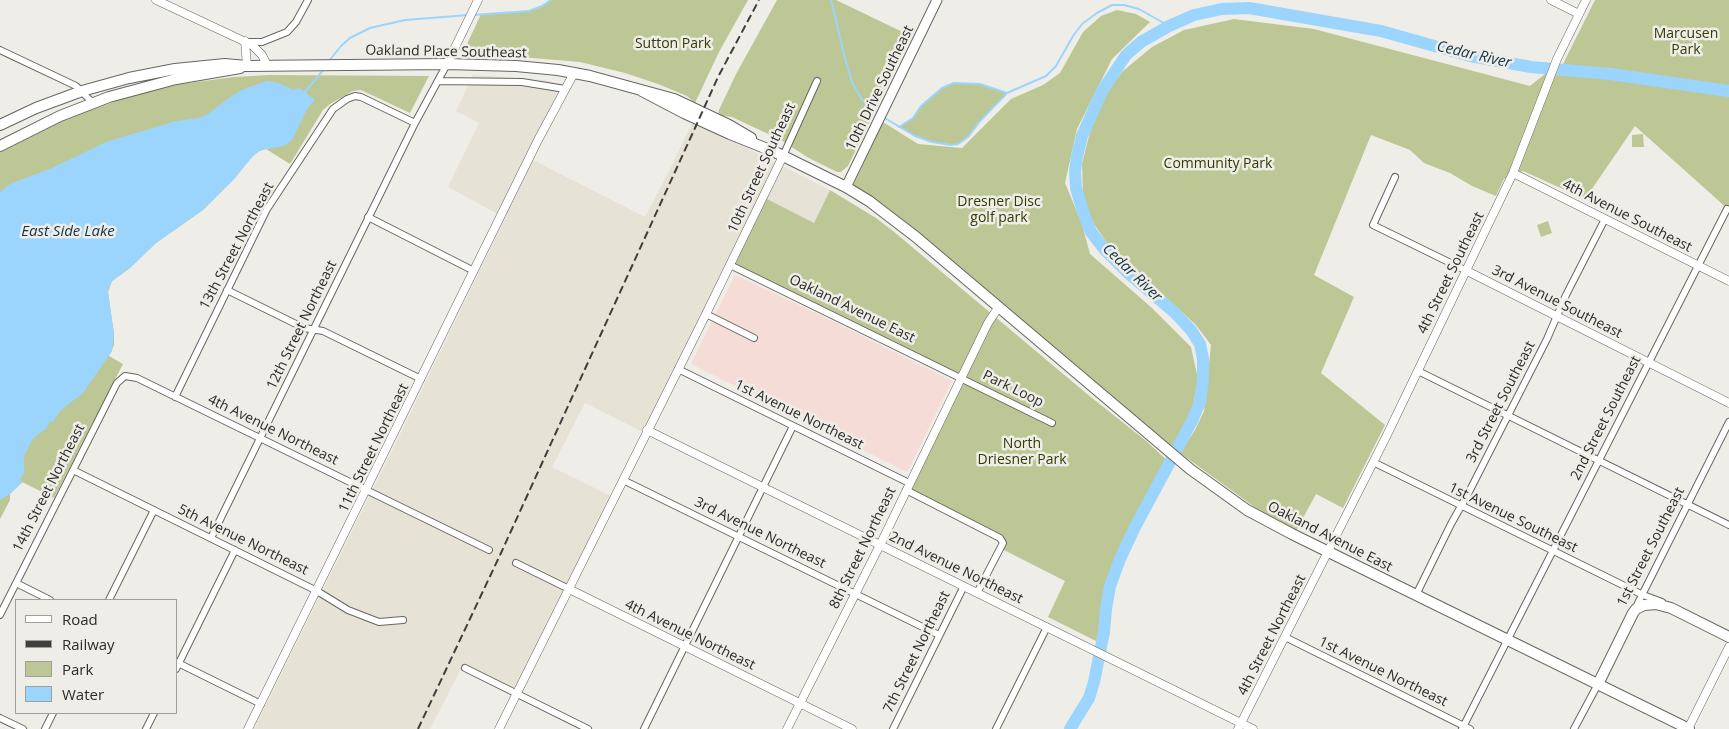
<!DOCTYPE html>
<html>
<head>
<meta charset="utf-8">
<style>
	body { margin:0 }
	#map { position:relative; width:1729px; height:729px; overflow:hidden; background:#efede7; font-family:"Open Sans",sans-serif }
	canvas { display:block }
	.legend { position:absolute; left:15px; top:599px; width:162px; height:115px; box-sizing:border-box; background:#efede7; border:1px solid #a19f9b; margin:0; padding:6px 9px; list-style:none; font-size:15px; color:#2c2b29 }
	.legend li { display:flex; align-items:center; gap:10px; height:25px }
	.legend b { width:25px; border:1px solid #a19f9b }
</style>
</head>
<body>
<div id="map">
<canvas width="1729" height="729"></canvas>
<ul class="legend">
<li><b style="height:6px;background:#fff"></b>Road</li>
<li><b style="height:6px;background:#413f3d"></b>Railway</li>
<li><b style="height:14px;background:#bcc795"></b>Park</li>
<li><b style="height:14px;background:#9bd5fe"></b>Water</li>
</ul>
</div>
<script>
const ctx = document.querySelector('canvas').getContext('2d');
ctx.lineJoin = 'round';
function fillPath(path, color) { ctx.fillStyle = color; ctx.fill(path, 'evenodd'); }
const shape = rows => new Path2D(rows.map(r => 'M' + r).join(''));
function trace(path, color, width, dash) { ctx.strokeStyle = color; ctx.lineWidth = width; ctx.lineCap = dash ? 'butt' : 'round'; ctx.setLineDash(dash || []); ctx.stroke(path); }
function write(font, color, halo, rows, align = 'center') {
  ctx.font = font + ' "Open Sans",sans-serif'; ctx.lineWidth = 5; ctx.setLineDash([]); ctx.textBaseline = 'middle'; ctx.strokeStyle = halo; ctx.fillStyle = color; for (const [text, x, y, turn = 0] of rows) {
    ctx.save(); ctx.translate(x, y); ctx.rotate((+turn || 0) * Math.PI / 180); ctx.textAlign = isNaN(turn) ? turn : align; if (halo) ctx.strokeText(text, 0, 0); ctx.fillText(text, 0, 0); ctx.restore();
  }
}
fillPath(shape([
	[473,75,543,80,571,86,533,160,645,217,669,171,693,121,830,190,814,223,760,196,643,432,585,403,552,467,611,496,515,691,463,665,430,729,254,729,421,392,505,218,448,187,479,123,456,111]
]), '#e6e2d5');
fillPath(shape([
	[735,275,818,314,952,381,907,472,691,364]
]), '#f6dcd6');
fillPath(shape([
	[551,0,748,0,719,52,695,103,687,96,658,84,625,73,580,62,509,56,462,55,481,14,529,11,542,6],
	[777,0,836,0,911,36,848,166,841,172,837,172,807,157,781,140,732,117,718,115,719,110,736,74],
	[1595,0,1729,0,1729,210,1635,126,1585,199,1523,171,1504,179,1496,196,1472,186,1450,173,1424,163,1410,150,1371,135,1314,275,1354,297,1321,373,1385,425,1343,508,1316,494,1296,531,1260,511,1180,453,1195,430,1204,411,1211,345,1196,325,1107,243,1091,220,1083,194,1082,164,1091,128,1107,92,1123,71,1152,47,1184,30,1234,19,1314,29,1530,86,1550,70,1559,72],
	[1117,10,1136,14,1150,22,1112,59,1077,129,1065,183,1082,224,1090,254,1152,308,1191,347,1198,379,1192,411,1174,449,1000,304,897,216,853,186,883,122,918,144,962,148,1011,99,1043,85,1060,73,1083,32,1101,16],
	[270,75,429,76,410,113,361,90,353,91,330,104,323,110,290,164,266,149,257,152,248,161,235,178,203,210,156,243,130,268,112,281,108,292,114,334,114,345,109,356,123,364,54,498,22,482,10,494,10,500,0,519,0,152,68,118,131,96,181,84,234,77],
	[954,83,980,84,1007,93,981,120,968,137,958,144,951,145,932,142,915,136,899,127,913,118,921,106,942,88],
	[1643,134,1644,147,1632,147,1632,135],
	[830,190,876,218,893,231,1087,394,1145,440,1170,463,1135,527,1120,559,1110,586,1102,644,1048,617,1065,581,1000,548,1003,543,906,490,961,378,730,265,763,197,814,223],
	[1548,221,1552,233,1541,237,1537,225]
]), '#bcc795');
fillPath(shape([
	[267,81,279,83,293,90,299,88,315,100,307,109,292,140,284,146,261,150,253,156,235,178,203,210,156,243,130,268,112,281,108,292,114,334,112,351,83,393,61,410,53,422,50,421,46,429,41,432,32,440,24,456,24,473,20,480,23,482,10,494,0,500,0,192,10,184,52,168,106,142,176,121,199,118,208,114,233,95,244,89]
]), '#9bd5fe');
trace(shape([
	[831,0,845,58,852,82,862,100,879,114],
	[473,15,529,11,542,6,551,0],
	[329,61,341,46,350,38,370,28,405,20,468,15],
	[305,92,324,69],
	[883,117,915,136,932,142,951,145,958,144,968,137,981,120,1007,93,1046,76,1056,66,1073,36,1082,24,1097,13,1112,5,1124,5,1139,9,1169,26],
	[899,127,913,118,921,106,942,88,954,83,980,84,1007,93]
]), '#9bd5fe', 2);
trace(shape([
	[1070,729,1089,698,1094,682,1104,632,1106,609,1110,586,1120,559,1135,527,1192,421,1200,402,1203,379,1203,359,1200,344,1191,330,1174,312,1128,273,1105,250,1091,232,1083,212,1076,188,1075,171,1077,157,1082,136,1102,91,1126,55,1141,42,1169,26,1194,15,1222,9,1249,8,1381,31,1470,56,1531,67,1611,74,1729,91]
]), '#9bd5fe', 12);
const minor = shape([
	[247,42,262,42,287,32,296,22,308,0],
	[0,50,76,86,92,102],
	[438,81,522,82,565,89],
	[783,156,817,81],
	[1395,177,1373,225,1467,271],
	[368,217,474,271],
	[730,265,1052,423],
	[227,290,304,328,323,331,421,379],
	[706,314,754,338],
	[678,369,909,483],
	[1418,371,1729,525],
	[175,397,267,209,333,109,347,99,355,96,361,97,415,123],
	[1373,462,1643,595,1662,602],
	[73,470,317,591,348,610,379,622,403,620],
	[623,480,939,635],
	[906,490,1000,538,1003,543,977,593],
	[211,538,415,123,447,64],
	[516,563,569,589],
	[16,583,50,600],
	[1416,595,1451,524,1470,490,1547,339,1566,295,1605,219],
	[109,600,154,510],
	[1635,609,1729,422],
	[0,615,117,383,125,376,137,378,489,550],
	[1285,637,1470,729],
	[176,662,261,704],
	[465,668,588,729],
	[176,669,235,550],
	[0,718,23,729],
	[45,729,53,713],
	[146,729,154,713],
	[644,729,793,426],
	[893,729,964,586],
	[996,729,1047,627],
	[1462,729,1727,209],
	[1574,729,1598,684]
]);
const tertiary = shape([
	[156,0,252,45,262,55,267,65],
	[1551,0,1579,14],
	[245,41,247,66],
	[447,64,478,0],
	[1513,173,1729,281],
	[1467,271,1729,403],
	[647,430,1253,729],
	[569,589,852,729],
	[248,729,538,140,574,73],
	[499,729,706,314,783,156],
	[787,729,880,545,988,323,998,308],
	[1238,729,1386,437,1513,173,1557,59,1586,0],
	[1688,729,1729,647]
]);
const secondary = shape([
	[846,187,937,0]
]);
const primary = shape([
	[642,91,684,113,730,134,775,152,846,187,869,201,916,237,1190,469,1247,510,1292,534,1689,729],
	[0,125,36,108,82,91,129,78,175,69,225,64,247,66,447,64,516,66,558,70,590,76,674,99,729,125,751,138],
	[0,146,60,116,109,97,176,79,240,68],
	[1598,684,1633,613,1636,609,1644,605,1656,604,1671,608,1729,637]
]);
trace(minor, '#676661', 8);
trace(tertiary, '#676661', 9);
trace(secondary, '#676661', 11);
trace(primary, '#676661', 12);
trace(minor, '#fff', 6);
trace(tertiary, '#fff', 8);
trace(secondary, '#fff', 9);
trace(primary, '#fff', 10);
trace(shape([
	[418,729,501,553,695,128,718,77,759,0]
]), '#413f3d', 2, [8, 4]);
write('14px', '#333c00', '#efede7', [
	["Marcusen",1686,34],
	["Park",1686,50],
	["Sutton Park",673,44],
	["Community Park",1218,164],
	["Dresner Disc",999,202],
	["golf park",999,218],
	["North",1022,444],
	["Driesner Park",1022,460]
]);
write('14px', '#2c2b29', '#efede7', [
	["Oakland Place Southeast",446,52,1],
	["10th Drive Southeast",880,88,-64],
	["10th Street Southeast",762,168,-65],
	["4th Avenue Southeast",1627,216,27],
	["13th Street Northeast",237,246,-62],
	["4th Street Southeast",1451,273,-64],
	["3rd Avenue Southeast",1557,302,27],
	["Oakland Avenue East",852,309,26],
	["12th Street Northeast",302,325,-64],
	["Park Loop",1013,389,26],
	["3rd Street Southeast",1501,402,-63],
	["1st Avenue Northeast",799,415,26],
	["2nd Street Southeast",1606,418,-63],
	["4th Avenue Northeast",273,430,26],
	["11th Street Northeast",374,448,-64],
	["14th Street Northeast",49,488,-63],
	["1st Avenue Southeast",1513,518,26],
	["3rd Avenue Northeast",760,533,26],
	["Oakland Avenue East",1330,537,27],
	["5th Avenue Northeast",243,540,26],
	["1st Street Southeast",1651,547,-63],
	["8th Street Northeast",863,548,-64],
	["2nd Avenue Northeast",956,568,26],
	["4th Avenue Northeast",690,635,26],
	["4th Street Northeast",1272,635,-63],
	["7th Street Northeast",917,652,-64],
	["1st Avenue Northeast",1383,672,26]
]);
write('italic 15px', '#133449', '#efede7', [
	["Cedar River",1474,55,13],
	["East Side Lake",68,232],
	["Cedar River",1132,273,44]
]);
</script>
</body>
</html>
